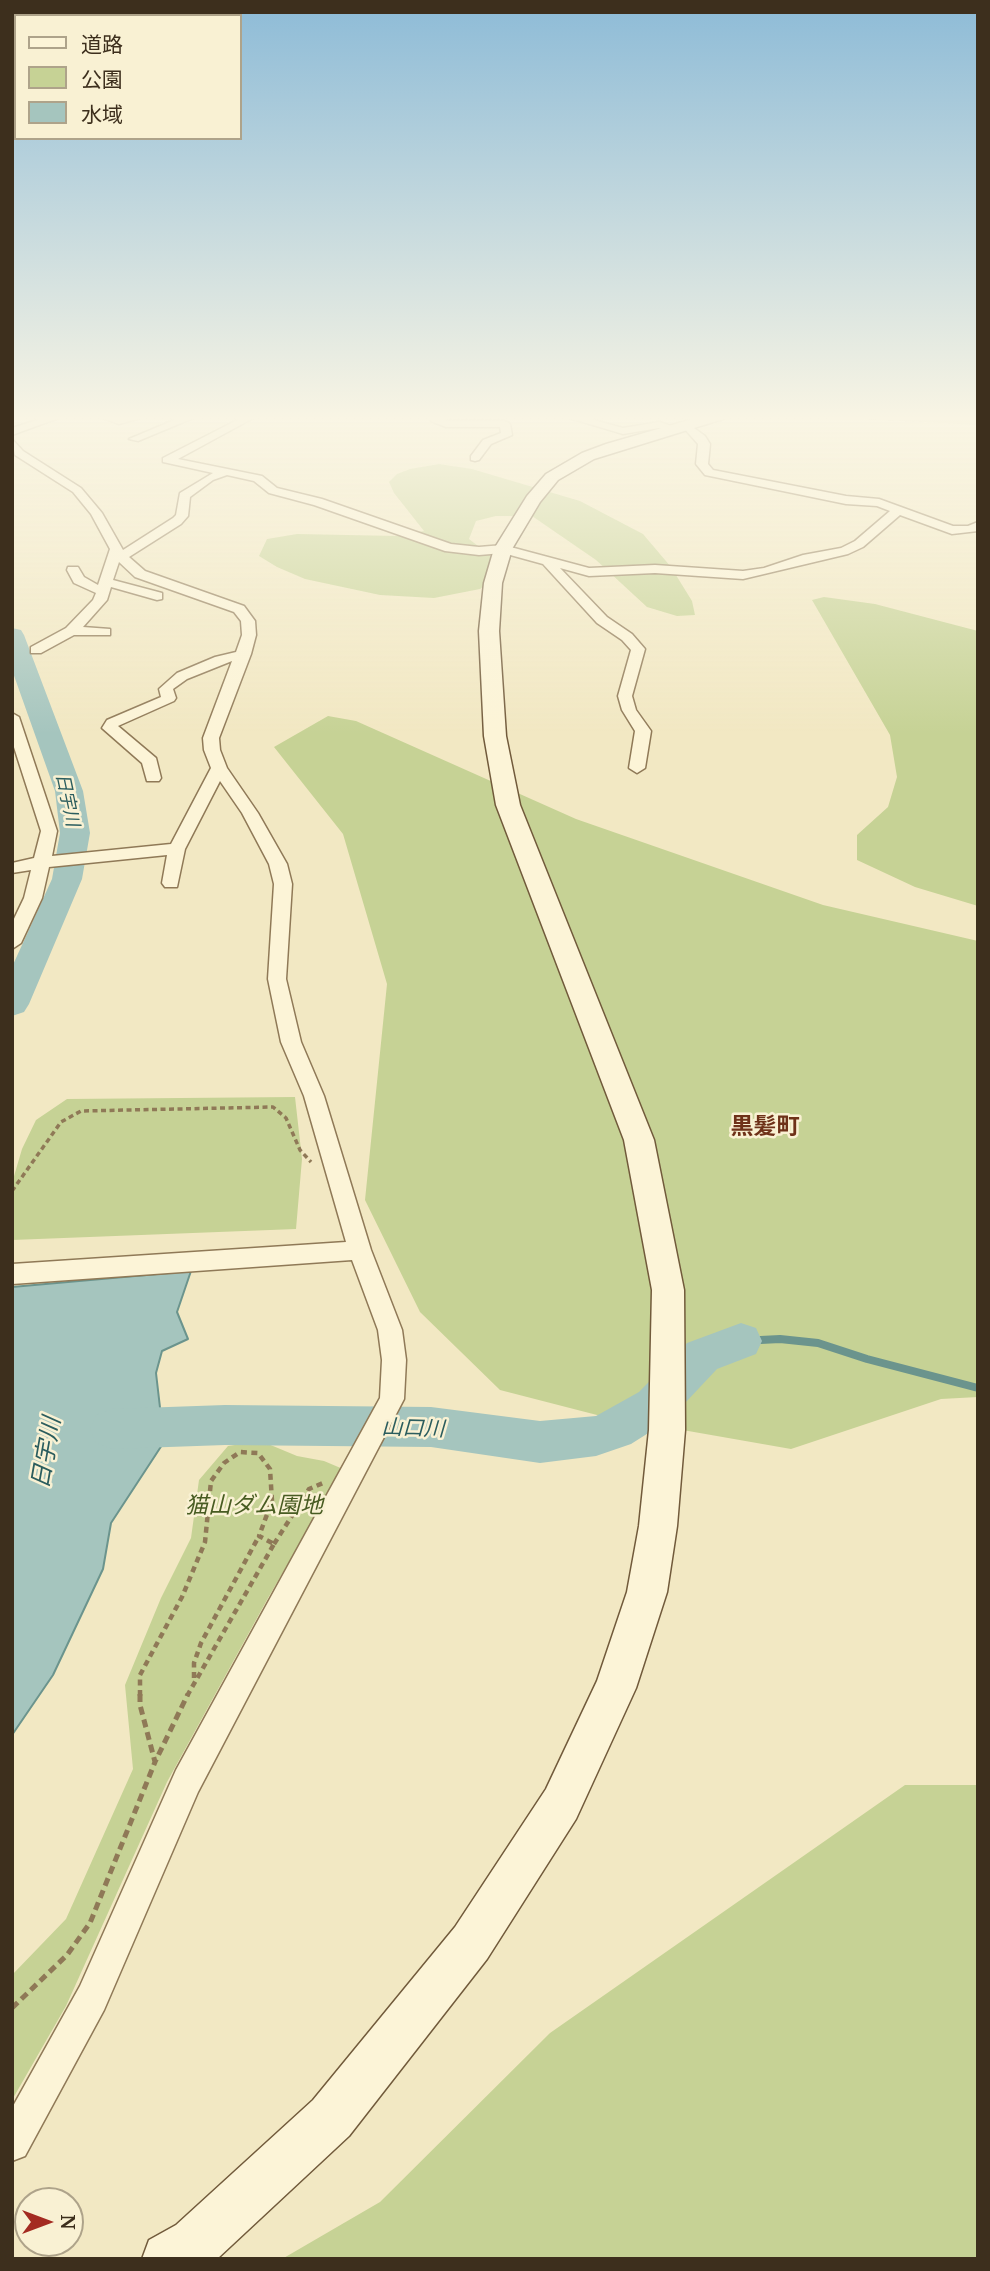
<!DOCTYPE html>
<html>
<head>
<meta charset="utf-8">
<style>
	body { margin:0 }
	#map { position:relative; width:990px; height:2271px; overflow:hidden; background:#f2e8c3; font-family:"Noto Serif","Noto Sans JP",serif }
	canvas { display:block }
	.frame { position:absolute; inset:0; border:14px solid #3d2f1d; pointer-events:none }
	.legend { position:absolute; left:14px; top:14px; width:228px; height:126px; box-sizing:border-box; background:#f9f1d3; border:2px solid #aea38a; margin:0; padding:9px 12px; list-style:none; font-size:21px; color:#3d2f1d }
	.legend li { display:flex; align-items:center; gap:14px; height:35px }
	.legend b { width:35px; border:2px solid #aea38a }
	.north { position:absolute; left:14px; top:2187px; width:70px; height:70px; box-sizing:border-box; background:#f9f1d3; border:2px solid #aea38a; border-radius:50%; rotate:90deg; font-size:19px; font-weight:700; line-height:28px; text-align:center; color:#3d2f1d }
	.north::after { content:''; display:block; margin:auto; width:24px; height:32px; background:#a42b21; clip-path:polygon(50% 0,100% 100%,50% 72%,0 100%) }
</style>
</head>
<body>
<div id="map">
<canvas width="990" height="2271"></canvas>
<div class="frame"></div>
<ul class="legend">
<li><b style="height:9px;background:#fcf4d7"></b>道路</li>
<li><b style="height:19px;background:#c6d295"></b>公園</li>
<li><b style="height:19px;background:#a5c5be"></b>水域</li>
</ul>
<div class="north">N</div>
</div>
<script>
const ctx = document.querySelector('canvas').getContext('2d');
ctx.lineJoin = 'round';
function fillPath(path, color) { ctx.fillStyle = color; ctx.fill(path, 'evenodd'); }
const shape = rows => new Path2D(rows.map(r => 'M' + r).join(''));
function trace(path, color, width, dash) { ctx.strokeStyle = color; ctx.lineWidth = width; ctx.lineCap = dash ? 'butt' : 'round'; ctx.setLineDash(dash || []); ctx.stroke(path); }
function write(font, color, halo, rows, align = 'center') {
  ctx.font = font + ' "Noto Serif","Noto Sans JP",serif'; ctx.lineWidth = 5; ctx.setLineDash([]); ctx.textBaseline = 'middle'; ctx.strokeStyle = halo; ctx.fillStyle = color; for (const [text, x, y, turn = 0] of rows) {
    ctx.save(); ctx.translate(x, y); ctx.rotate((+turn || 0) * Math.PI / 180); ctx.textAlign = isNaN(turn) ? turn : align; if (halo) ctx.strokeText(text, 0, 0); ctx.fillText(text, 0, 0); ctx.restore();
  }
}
fillPath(shape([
	[754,416,978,416,978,425,886,420],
	[439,464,472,469,580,501,643,534,671,567,692,601,695,615,677,616,647,607,596,560,532,516,496,516,476,521,469,539,491,556,498,576,480,589,434,598,380,595,305,579,277,567,259,556,267,539,297,534,398,536,424,531,394,493,389,482,397,474,410,469],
	[824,597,875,604,978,631,978,906,915,887,857,860,857,835,888,807,897,777,890,735,812,600],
	[328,716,356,721,576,819,823,905,978,941,978,1397,941,1399,791,1449,597,1415,500,1390,420,1312,365,1200,387,984,343,834,274,747],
	[295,1097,302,1159,296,1229,12,1240,12,1183,22,1149,36,1120,67,1099],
	[261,1441,297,1456,324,1461,343,1469,268,1598,167,1782,66,2006,12,2100,12,1975,66,1919,133,1769,125,1685,161,1598,191,1538,199,1480,228,1446],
	[905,1785,978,1785,978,2259,282,2259,380,2202,550,2033]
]), '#c6d295');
const water = shape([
	[191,1271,177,1312,188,1339,162,1351,156,1373,164,1442,111,1523,103,1569,53,1675,12,1735,12,1287,191,1271]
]);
fillPath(water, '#a5c5be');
trace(water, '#6b948d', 2);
trace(shape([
	[741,1341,780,1339,818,1343,867,1359,978,1388]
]), '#6b948d', 8);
fillPath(shape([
	[12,628,21,630,24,635,83,791,90,833,82,879,29,1004,24,1012,12,1016,12,967,52,879,60,833,55,791,12,670,12,628],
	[741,1323,756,1328,762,1341,756,1354,717,1369,669,1420,631,1444,596,1456,540,1463,431,1447,225,1445,112,1449,96,1443,90,1429,96,1415,112,1409,225,1405,431,1407,540,1421,596,1416,639,1392,687,1343,741,1323]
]), '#a5c5be');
const street = shape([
	[50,416,64,416,12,435,12,428,50,416],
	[98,416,119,418,147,416,119,424,98,416],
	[184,416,198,416,138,441,129,439,184,416],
	[245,416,257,416,178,459,262,476,277,488,322,499,451,544,479,547,503,545,589,568,655,565,743,571,764,568,803,555,841,548,855,541,890,511,877,506,846,504,705,475,696,464,698,444,682,426,687,423,705,436,710,444,708,464,713,470,846,496,879,499,953,526,968,526,978,522,978,531,952,534,900,515,863,547,848,554,743,579,655,573,589,576,560,568,607,617,632,634,645,649,632,696,636,710,651,731,645,768,637,773,629,768,635,731,622,710,618,696,631,650,622,640,597,623,543,564,503,553,479,555,445,551,314,505,269,493,254,481,227,475,213,480,190,497,188,516,181,524,129,557,145,571,244,606,255,621,256,635,251,654,219,738,220,750,227,768,258,813,287,864,292,884,286,979,301,1042,324,1096,371,1250,402,1330,406,1360,404,1399,198,1792,104,2010,25,2156,12,2161,12,2108,80,1986,176,1770,380,1398,382,1360,378,1330,352,1260,12,1284,12,1264,346,1242,304,1096,281,1042,268,979,274,884,269,864,242,813,220,781,185,849,177,887,165,887,162,883,167,855,49,867,42,898,21,943,12,949,12,923,24,898,31,870,12,873,12,863,34,858,41,831,12,741,12,713,19,717,57,831,52,856,171,844,211,768,204,750,203,738,232,661,187,679,173,689,176,698,174,701,118,726,156,758,161,778,159,781,147,781,142,763,102,728,107,720,161,697,159,689,177,673,215,657,236,652,242,635,241,621,234,612,135,577,119,562,113,580,162,593,162,599,157,600,111,587,107,600,83,627,110,629,110,635,74,635,41,653,31,653,31,647,66,628,93,600,96,593,74,583,67,570,68,567,78,567,84,577,98,585,110,549,91,514,73,492,15,455,12,439,23,451,81,488,102,513,123,550,173,518,176,515,180,493,213,473,163,462,163,458,245,416],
	[432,416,442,416,441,418,448,421,505,421,510,424,512,435,491,444,479,460,475,461,471,460,471,456,483,440,501,433,500,427,446,427,431,421,432,416],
	[563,416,579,416,623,428,659,422,681,429,676,432,659,428,623,434,563,416]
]);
const secondary = shape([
	[703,416,726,416,723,419,594,459,558,480,540,502,512,549,502,583,499,631,506,736,520,805,654,1140,684,1290,685,1430,677,1526,667,1592,636,1688,576,1819,487,1959,349,2136,217,2259,142,2259,149,2240,176,2225,313,2100,455,1927,546,1789,597,1681,627,1592,639,1526,649,1430,652,1290,624,1140,496,805,484,736,479,631,484,583,494,549,527,496,546,474,582,453,606,444,703,416]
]);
trace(street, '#8f7957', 3);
trace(secondary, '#715a3b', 3);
trace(shape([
	[12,1191,61,1122,81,1111,273,1107,286,1118,300,1150,311,1162]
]), '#8f7957', 3.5, [5, 3.5]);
trace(shape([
	[274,1544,309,1489,323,1483],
	[194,1678,194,1663,201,1643,259,1536],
	[140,1696,140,1675,182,1597,205,1542,211,1481,224,1463,240,1452,258,1453,270,1469,272,1501,259,1536,274,1544],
	[187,1696,274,1544]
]), '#8f7957', 4.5, [6, 4.5]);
trace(shape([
	[140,1694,140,1705,155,1762,188,1694],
	[12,2008,67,1955,90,1923,155,1762]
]), '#8f7957', 5, [8, 5]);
fillPath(street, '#fcf4d7');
fillPath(secondary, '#fcf4d7');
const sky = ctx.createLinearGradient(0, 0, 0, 734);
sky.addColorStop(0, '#8dbbd7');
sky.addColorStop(0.57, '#f9f5e4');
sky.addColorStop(1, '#f9f5e400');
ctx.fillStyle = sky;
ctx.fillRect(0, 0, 990, 734);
write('italic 18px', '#2b5d5e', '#f9f1d3', [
	["日宇川",67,800,78]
]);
write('italic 21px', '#2b5d5e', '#f9f1d3', [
	["山口川",413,1429,2]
]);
write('bold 23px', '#6e3118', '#f9f1d3', [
	["黒髪町",765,1127]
]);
write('italic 23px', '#485c22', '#f9f1d3', [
	["猫山ダム園地",254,1506]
]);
write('italic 24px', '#2b5d5e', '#f9f1d3', [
	["日宇川",47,1453,-80]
]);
</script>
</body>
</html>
